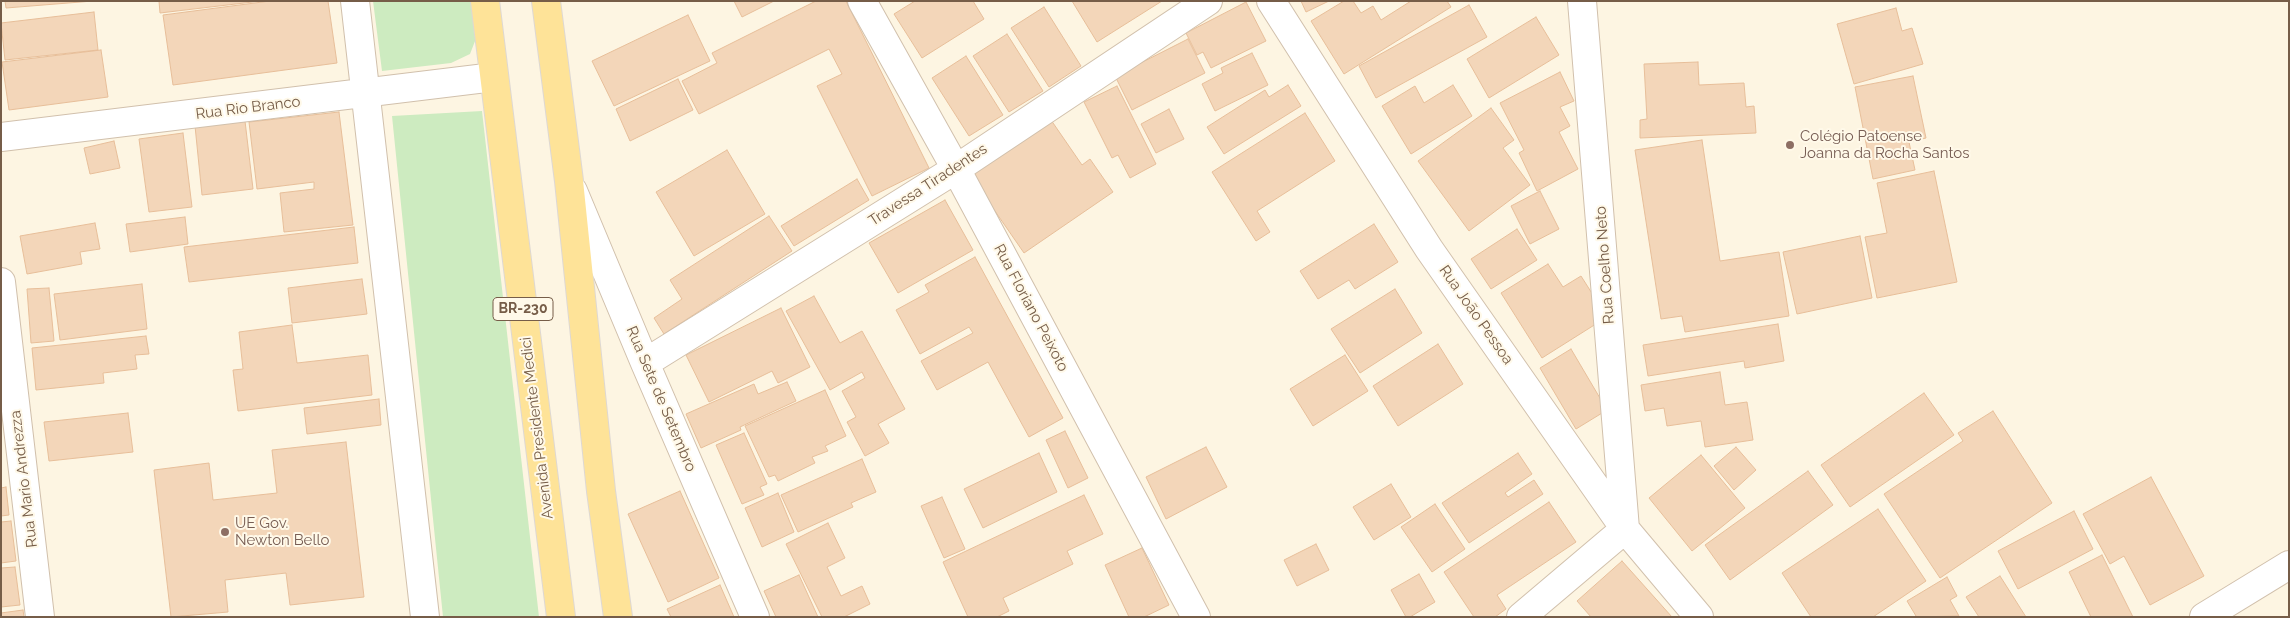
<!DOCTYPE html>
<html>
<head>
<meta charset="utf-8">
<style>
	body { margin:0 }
	#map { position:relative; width:2290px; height:618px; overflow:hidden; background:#fdf5e2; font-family:Raleway,sans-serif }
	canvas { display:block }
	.frame { position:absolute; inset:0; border:2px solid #765d48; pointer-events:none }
</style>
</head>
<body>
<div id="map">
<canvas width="2290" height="618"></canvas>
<div class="frame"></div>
</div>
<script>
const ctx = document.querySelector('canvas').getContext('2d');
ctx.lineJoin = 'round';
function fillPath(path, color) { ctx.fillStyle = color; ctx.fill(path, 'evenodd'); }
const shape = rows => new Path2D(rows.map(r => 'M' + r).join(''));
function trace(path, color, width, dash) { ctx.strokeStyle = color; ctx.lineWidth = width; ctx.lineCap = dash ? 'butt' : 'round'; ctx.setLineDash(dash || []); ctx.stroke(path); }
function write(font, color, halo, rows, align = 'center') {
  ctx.font = font + ' Raleway,sans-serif'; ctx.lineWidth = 4; ctx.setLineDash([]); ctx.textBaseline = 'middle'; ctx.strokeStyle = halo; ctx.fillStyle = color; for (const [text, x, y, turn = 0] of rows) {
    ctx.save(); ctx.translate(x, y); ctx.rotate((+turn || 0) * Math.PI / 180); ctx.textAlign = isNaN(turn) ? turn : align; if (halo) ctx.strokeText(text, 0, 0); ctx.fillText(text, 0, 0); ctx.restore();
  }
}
fillPath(shape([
	[373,1,471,1,477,36,470,54,451,63,382,71],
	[482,111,539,617,443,617,392,116]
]), '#cdebc0');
const building = shape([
	[5,1,93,1,6,8,5,1],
	[159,1,261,1,160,13,159,1],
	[270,1,328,1,337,63,173,85,163,15,270,1],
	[734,1,774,1,742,17,734,1],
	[816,1,846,1,929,168,872,196,817,86,842,74,829,49,699,114,682,81,717,63,712,53,816,1],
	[915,1,973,1,984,19,922,58,894,14,915,1],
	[1072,1,1162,1,1097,42,1072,1],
	[1301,1,1329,1,1306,12,1301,1],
	[1344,1,1353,1,1361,13,1373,6,1381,20,1411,1,1447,1,1451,7,1344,74,1311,21,1344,1],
	[1246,2,1266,41,1211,68,1203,52,1197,55,1186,33,1246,2],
	[1469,5,1487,37,1376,98,1359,66,1469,5],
	[1044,7,1081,66,1049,87,1011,28,1044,7],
	[1896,8,1902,31,1912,28,1923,64,1854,84,1837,24,1896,8],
	[94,12,98,50,5,60,1,23,94,12],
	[688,15,710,61,614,106,592,61,688,15],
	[1536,17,1559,55,1489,98,1467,59,1536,17],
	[1007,34,1043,91,1009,112,973,56,1007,34],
	[1188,39,1205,73,1132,110,1115,76,1188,39],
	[101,50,108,97,9,110,2,62,101,50],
	[1252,53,1268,85,1215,111,1202,84,1223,73,1221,68,1252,53],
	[966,56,1003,115,969,136,932,78,966,56],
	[1698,62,1699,85,1744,83,1746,107,1754,106,1756,133,1640,138,1640,120,1647,119,1644,64,1698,62],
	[1560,72,1574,101,1560,107,1570,126,1559,132,1578,169,1537,191,1519,153,1524,150,1500,103,1560,72],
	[1913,76,1926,138,1909,142,1915,170,1873,179,1855,87,1913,76],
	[678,79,693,110,630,141,616,109,678,79],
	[1288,85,1301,106,1224,154,1207,127,1265,90,1269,97,1288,85],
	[1453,85,1472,116,1411,154,1382,106,1415,86,1424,103,1453,85],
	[1117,86,1156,164,1130,178,1118,155,1112,158,1084,102,1117,86],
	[1491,108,1514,140,1503,148,1530,185,1469,231,1418,161,1491,108],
	[1169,109,1184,139,1156,153,1141,124,1169,109],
	[339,112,353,225,284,232,280,193,314,189,314,182,257,189,249,122,339,112],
	[1305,113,1335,161,1257,211,1270,232,1256,241,1212,172,1305,113],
	[1051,120,1082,165,1090,159,1113,192,1024,253,970,175,1051,120],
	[245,121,253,189,202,195,195,126,245,121],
	[183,133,192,207,149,212,139,139,183,133],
	[1702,140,1720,261,1779,252,1789,316,1685,332,1682,316,1661,319,1635,150,1702,140],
	[114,141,120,168,90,174,84,148,114,141],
	[727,150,765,214,694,256,656,192,727,150],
	[1934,171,1957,282,1877,298,1865,237,1887,233,1877,183,1934,171],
	[857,179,869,200,794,246,781,226,857,179],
	[1540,191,1559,229,1530,244,1511,206,1540,191],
	[945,200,973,250,898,293,869,243,945,200],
	[769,216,792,251,664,334,654,318,682,299,670,280,769,216],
	[185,217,188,244,130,252,126,224,185,217],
	[95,223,100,249,80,252,82,264,27,274,20,236,95,223],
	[1374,224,1398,262,1355,289,1349,280,1318,299,1300,271,1374,224],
	[354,227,358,263,189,282,184,247,354,227],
	[1517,229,1537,260,1491,289,1471,259,1517,229],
	[1860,236,1872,298,1797,314,1783,252,1860,236],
	[975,257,1063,418,1029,437,988,362,937,390,921,361,973,333,969,327,920,354,896,310,929,292,925,285,975,257],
	[1548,264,1563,287,1581,276,1607,317,1542,358,1501,293,1548,264],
	[362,279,367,314,292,323,288,288,362,279],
	[142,284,147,329,60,340,54,294,142,284],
	[49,288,54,341,31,343,27,289,49,288],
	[1395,289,1422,333,1360,373,1331,329,1395,289],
	[814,296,840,343,862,331,905,409,878,424,889,443,865,456,847,422,856,417,842,391,865,378,862,372,830,390,786,311,814,296],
	[781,308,810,367,778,383,772,371,709,402,686,355,781,308],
	[1778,324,1784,361,1745,368,1744,361,1648,376,1643,345,1778,324],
	[292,325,297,363,368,355,372,395,238,411,233,370,243,369,239,332,292,325],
	[146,336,149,354,135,355,137,369,103,373,104,383,36,390,32,348,146,336],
	[1438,344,1463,384,1398,426,1373,386,1438,344],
	[1571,349,1607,410,1576,429,1540,368,1571,349],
	[1345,355,1368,391,1313,426,1290,389,1345,355],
	[1720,372,1725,405,1747,402,1753,440,1705,447,1701,421,1667,426,1664,408,1645,411,1641,385,1720,372],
	[787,382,796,401,740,427,741,430,701,448,686,414,754,384,758,394,787,382],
	[825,390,846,436,825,446,828,451,812,457,815,463,778,481,775,475,769,477,745,426,825,390],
	[1924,393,1954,435,1850,507,1821,465,1924,393],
	[379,399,381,425,307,434,304,408,379,399],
	[1993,411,2052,503,1940,578,1884,494,1963,441,1958,433,1993,411],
	[128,413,133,452,49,461,44,422,128,413],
	[1065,431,1088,478,1068,488,1046,440,1065,431],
	[744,433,767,484,760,487,764,495,742,504,716,445,744,433],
	[346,442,364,597,290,605,286,573,225,580,228,612,171,617,154,470,209,463,213,500,277,493,272,450,346,442],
	[1206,447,1227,487,1166,519,1146,477,1206,447],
	[1736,447,1756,470,1734,490,1714,466,1736,447],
	[1039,453,1057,492,983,528,964,489,1039,453],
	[1518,453,1532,474,1505,493,1508,497,1534,480,1543,494,1469,543,1442,503,1518,453],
	[1701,455,1745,508,1692,551,1649,498,1701,455],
	[862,459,876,492,851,503,853,507,798,532,781,495,862,459],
	[1808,471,1833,505,1730,580,1705,545,1808,471],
	[2151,477,2204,576,2150,605,2124,556,2110,564,2083,514,2151,477],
	[1391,484,1411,517,1374,540,1353,507,1391,484],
	[6,487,9,515,1,516,1,488,6,487],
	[680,491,719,578,668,602,628,514,680,491],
	[778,493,794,532,762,547,745,508,778,493],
	[1084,495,1103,534,1067,551,1073,564,1003,598,1009,611,997,617,968,617,943,562,1084,495],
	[942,497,965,549,944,558,921,506,942,497],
	[1549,502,1576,542,1497,595,1506,609,1495,617,1474,617,1444,572,1549,502],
	[1435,504,1465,549,1432,572,1401,527,1435,504],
	[1878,509,1926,581,1873,617,1811,617,1782,573,1878,509],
	[2074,511,2093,549,2018,589,1998,551,2074,511],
	[11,521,16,561,1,563,1,522,11,521],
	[828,523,845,558,827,567,841,596,862,586,870,604,844,617,822,617,786,544,828,523],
	[1316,544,1329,570,1297,586,1284,560,1316,544],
	[1142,548,1169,605,1144,617,1129,617,1105,565,1142,548],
	[2102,555,2133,617,2091,617,2069,572,2102,555],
	[1622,561,1672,617,1591,617,1577,601,1622,561],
	[15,567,20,605,1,607,1,568,15,567],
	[1419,574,1435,602,1410,617,1406,617,1391,590,1419,574],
	[799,575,818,617,776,617,764,591,799,575],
	[2000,576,2026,617,1979,617,1966,597,2000,576],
	[1947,577,1957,596,1950,600,1959,616,1914,617,1916,616,1907,601,1947,577],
	[720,585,734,617,671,617,667,609,720,585],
	[23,610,24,617,1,617,1,613,23,610]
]);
fillPath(building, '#f3d6b9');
trace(building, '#e7be99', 1);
const minor = shape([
	[355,1,425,617],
	[862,1,956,169,1196,617],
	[1271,1,1429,249,1625,529,1699,617],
	[1,137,494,77],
	[573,191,645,363,755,617],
	[1,282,40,617],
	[645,363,956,169,1208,1],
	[1521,617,1625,529,1582,1],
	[2204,617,2289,565]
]);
const primary = shape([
	[485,1,561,617],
	[546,1,569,181,601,491,618,617]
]);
trace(minor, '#d1c0ac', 30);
trace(primary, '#ded8d3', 30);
trace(minor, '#fff', 28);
trace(primary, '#fee398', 28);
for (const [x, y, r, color] of [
	[1790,145,5,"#8d6e63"],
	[225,532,5,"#8d6e63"]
]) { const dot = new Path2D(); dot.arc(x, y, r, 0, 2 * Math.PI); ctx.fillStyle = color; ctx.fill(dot); trace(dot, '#fff9e9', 2); }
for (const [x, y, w] of [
	[523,309,60]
]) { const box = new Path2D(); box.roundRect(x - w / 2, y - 11.5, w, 23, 4); ctx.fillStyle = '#fff9e9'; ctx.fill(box); trace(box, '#765d48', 1); }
write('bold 14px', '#765d48', null, [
	["BR-230",523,309]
]);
write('15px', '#765d48', '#fff9e9', [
	["Rua Rio Branco",248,108,-7],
	["Travessa Tiradentes",928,185,-33],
	["Rua Coelho Neto",1605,265,-94],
	["Rua Floriano Peixoto",1031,308,62],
	["Rua João Pessoa",1476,315,55],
	["Rua Sete de Setembro",661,399,67],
	["Avenida Presidente Medici",537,428,-97],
	["Rua Mario Andrezza",24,479,-97]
]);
write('15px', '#785e54', '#fff9e9', [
	["Colégio Patoense",1800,136],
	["Joanna da Rocha Santos",1800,153],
	["UE Gov.",235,523],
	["Newton Bello",235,540]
], 'left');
</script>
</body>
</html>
